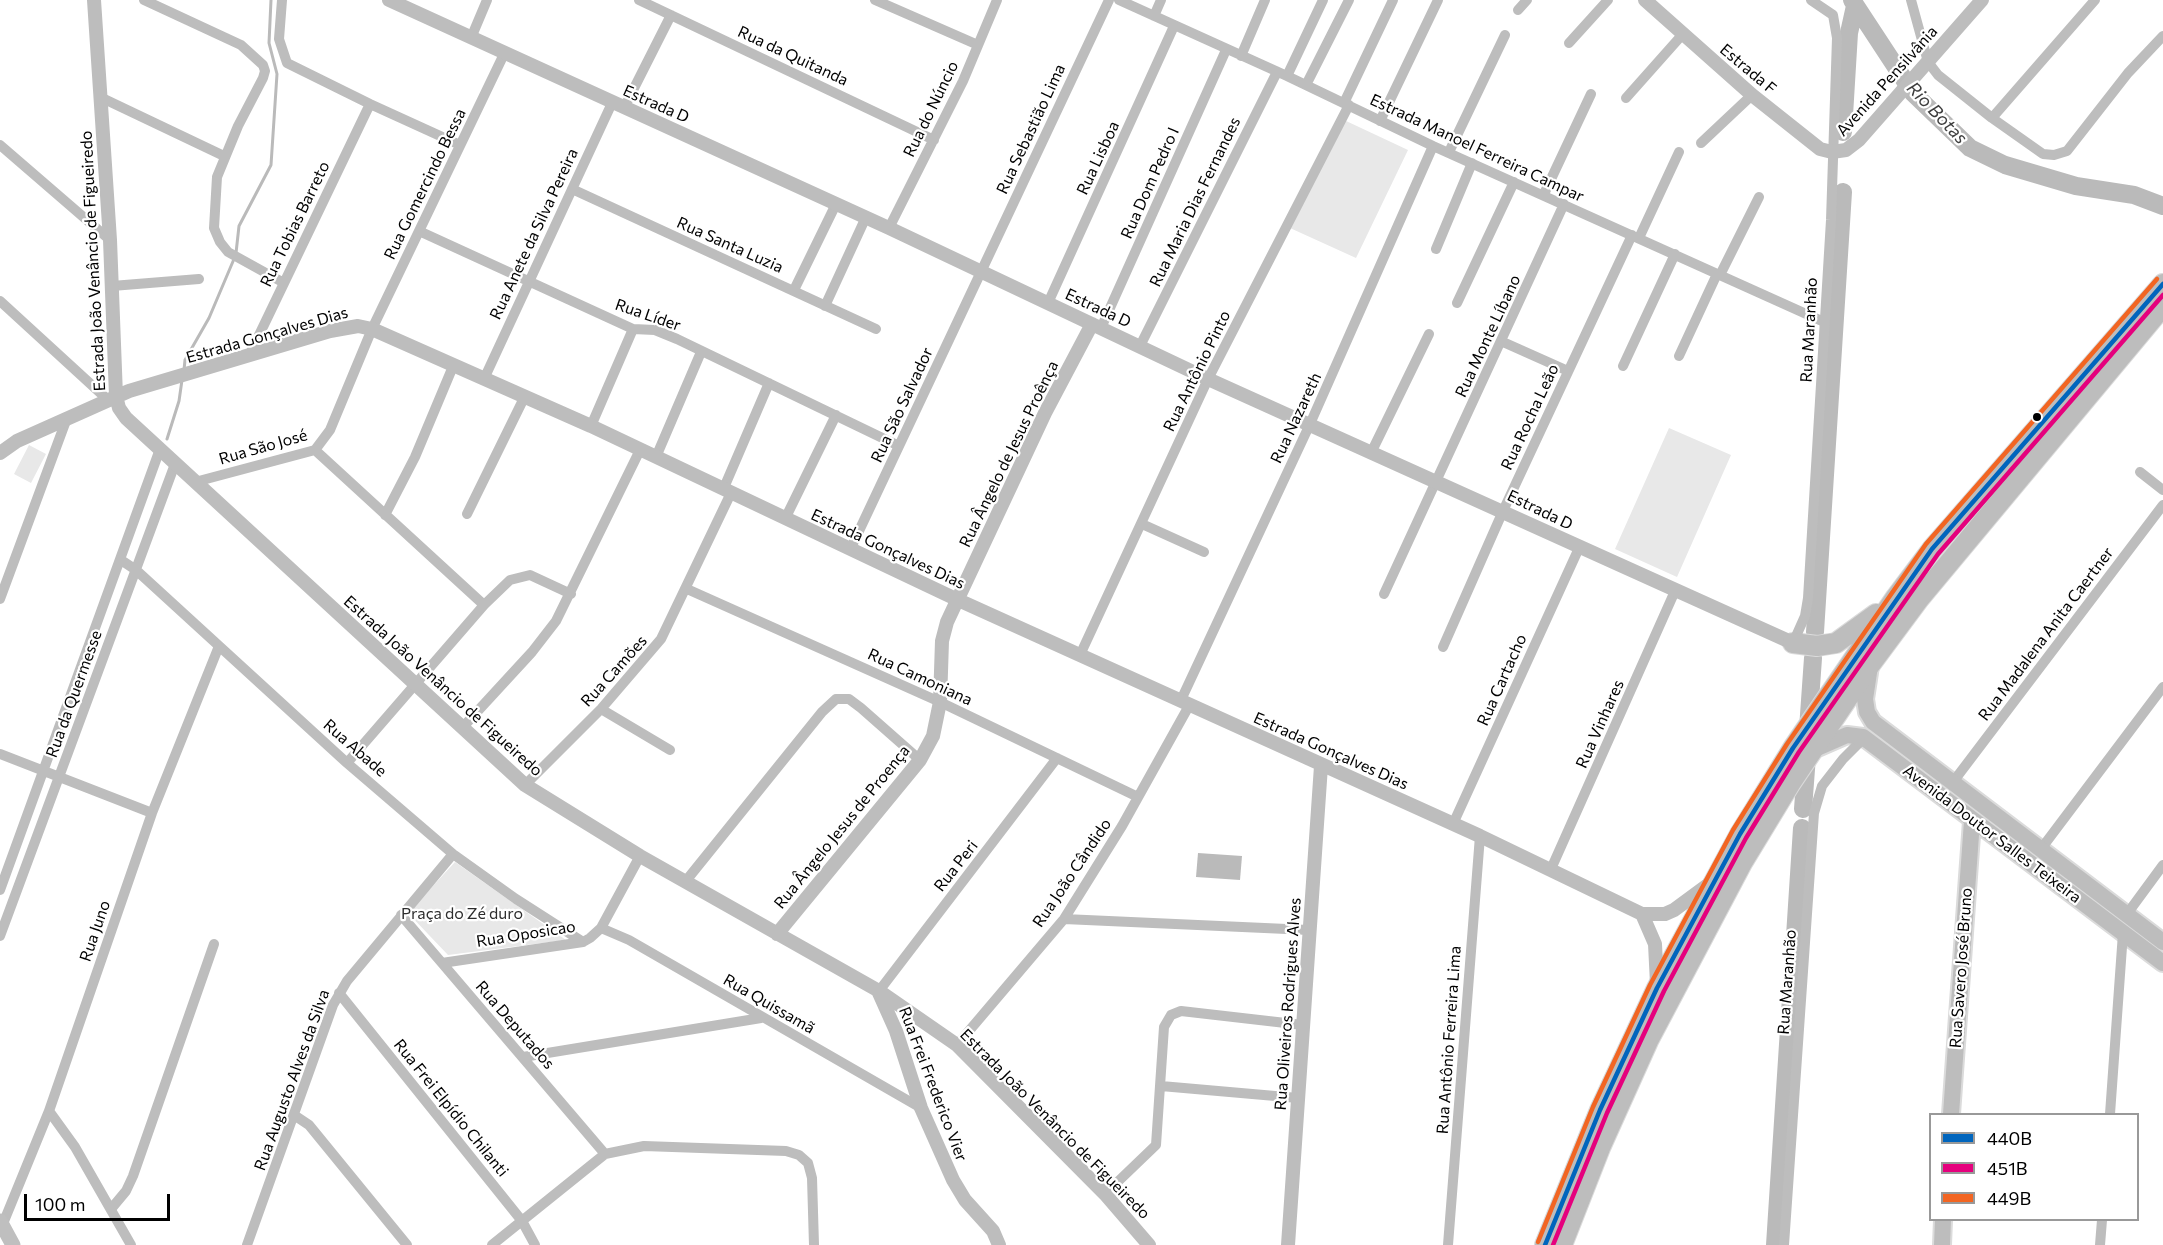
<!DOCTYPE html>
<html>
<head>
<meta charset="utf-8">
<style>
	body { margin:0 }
	#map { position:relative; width:2163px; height:1245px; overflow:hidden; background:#fff; font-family:Commissioner,sans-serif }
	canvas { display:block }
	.legend { position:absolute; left:1929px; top:1113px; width:210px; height:108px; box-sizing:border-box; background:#fff; border:2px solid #999; margin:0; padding:8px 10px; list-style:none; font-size:18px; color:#000 }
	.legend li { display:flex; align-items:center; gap:12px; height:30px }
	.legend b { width:30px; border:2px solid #999 }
	.scale { position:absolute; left:24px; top:1194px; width:146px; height:27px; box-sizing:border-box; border:3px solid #000; border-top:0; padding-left:8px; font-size:18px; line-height:21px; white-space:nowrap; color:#000; -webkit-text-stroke:4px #fff; paint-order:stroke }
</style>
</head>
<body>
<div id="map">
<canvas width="2163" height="1245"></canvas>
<ul class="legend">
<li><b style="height:8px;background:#0065bd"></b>440B</li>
<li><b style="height:8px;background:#e5007d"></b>451B</li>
<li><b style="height:8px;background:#f26522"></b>449B</li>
</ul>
<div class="scale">100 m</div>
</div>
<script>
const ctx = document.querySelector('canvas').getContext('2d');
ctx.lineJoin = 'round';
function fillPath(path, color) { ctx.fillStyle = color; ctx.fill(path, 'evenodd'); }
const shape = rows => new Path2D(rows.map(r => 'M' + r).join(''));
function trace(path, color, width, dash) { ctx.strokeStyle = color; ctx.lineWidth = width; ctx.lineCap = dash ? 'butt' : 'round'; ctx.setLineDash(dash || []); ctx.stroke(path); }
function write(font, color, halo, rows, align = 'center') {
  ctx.font = font + ' Commissioner,sans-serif'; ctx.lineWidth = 4.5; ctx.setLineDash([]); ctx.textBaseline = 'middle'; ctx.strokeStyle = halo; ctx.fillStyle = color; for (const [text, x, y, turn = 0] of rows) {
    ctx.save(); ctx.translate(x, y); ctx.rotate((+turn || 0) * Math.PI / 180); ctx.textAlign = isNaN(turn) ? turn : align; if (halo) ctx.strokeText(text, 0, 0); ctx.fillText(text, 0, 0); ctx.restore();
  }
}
fillPath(shape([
	[1344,120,1408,150,1356,258,1290,228],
	[1669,428,1731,455,1677,577,1615,549],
	[29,445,46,454,31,483,14,474],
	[455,862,566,940,448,955,408,913]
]), '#e8e8e8');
fillPath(shape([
	[1198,853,1242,856,1240,880,1196,877]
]), '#bababa');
trace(shape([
	[236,253,239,226,271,165,277,74,269,43,271,0],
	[184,370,185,360,209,318,234,259],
	[167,439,179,401,182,380]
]), '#bababa', 3);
trace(shape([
	[1852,0,1913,93,1970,148,2005,165,2076,186,2134,195,2163,206],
	[1843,132,1849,33,1855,6],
	[1815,632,1843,192],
	[1808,729,1813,658],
	[1803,809,1807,756],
	[1775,1245,1802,828]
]), '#bababa', 18);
const primary = shape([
	[1870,666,1865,699,1867,712,1873,722,2163,942],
	[1815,749,1847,735,1863,737,2163,963],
	[1951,1114,1972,821],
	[1942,1245,1943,1220]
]);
const motorway = shape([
	[1793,643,1817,646,1836,643,1876,614],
	[1545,1245,1600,1110,1657,988,1740,834,1793,748,1896,597,1932,549,2163,284],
	[1562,1245,1600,1148,1649,1039,1742,863,1790,784,1870,665,1919,599,2163,306]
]);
trace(primary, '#dbdbdb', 20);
trace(motorway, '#dbdbdb', 22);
trace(shape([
	[144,0,241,45,263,65,265,71,263,78,238,126,217,177,214,228,220,242,228,252,284,283],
	[282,0,279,39,287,63,370,104,460,145],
	[639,0,934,140],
	[875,0,978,45],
	[1119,0,1287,76,1433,146,1824,322],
	[1911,0,1928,62,1938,75,1992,118,2043,154,2054,155,2067,151,2128,73,2163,36],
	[1518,10,1527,0],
	[1154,16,1161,0],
	[471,38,487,0],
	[1569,43,1608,0],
	[1241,56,1265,0],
	[1287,76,1323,0],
	[1306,85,1349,0],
	[100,97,224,156],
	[1626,98,1682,35],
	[1344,103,1393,0],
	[624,108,671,15],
	[1992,118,2095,0],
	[1380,121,1438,0],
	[1701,143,1752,95],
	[0,145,110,240],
	[1449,152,1505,35],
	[572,189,876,329],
	[1544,194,1591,94],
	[889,228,963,81,997,0],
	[419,231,633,329,655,330,677,339,899,446],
	[1639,238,1679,152],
	[1436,249,1472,163],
	[1720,275,1759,197],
	[112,286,199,279],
	[794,290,836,204],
	[0,301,107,399],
	[1048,303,1174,26],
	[1457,303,1514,182],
	[825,306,866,217],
	[1101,328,1226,50],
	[1503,342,1568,371],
	[1140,346,1277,72],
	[249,356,370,104],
	[1679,356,1717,274],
	[1623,366,1675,254],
	[484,379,612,103],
	[591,426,633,329],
	[315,450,484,605],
	[1371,453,1429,334],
	[656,457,701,352],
	[2140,472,2163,490],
	[195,482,315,450,330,430,372,329,505,52],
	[723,490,769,383],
	[467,514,524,398],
	[385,515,415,457,454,364],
	[785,519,836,415],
	[1142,524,1204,552],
	[850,550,1109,0],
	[121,560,136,570,347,763,453,854,516,899,583,942],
	[687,589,940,702,1138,797],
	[1384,594,1564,204],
	[0,599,67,418],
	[1793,643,1805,616,1808,598,1831,220,1837,38,1833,15,1811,0],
	[1443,647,1503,511,1632,235],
	[1080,655,1208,379,1349,105],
	[1181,700,1310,424,1433,146],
	[601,709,670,750],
	[463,727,532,652,556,621,640,450],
	[0,754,152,813],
	[347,763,484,605,510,580,530,575,571,594],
	[1953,782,2163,505],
	[525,785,601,709,661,639,731,493],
	[1453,824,1579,548],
	[2041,849,2163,687],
	[1551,869,1675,591],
	[685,882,822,712,836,699,849,699,861,708,920,760],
	[0,890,160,449],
	[2127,914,2163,865],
	[401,915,605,1154],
	[1064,919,1309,930],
	[601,928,629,940,921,1108],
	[0,936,175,464],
	[442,963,583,942,590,938,601,928,640,856],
	[879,991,1057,758],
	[339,993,522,1221,535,1245],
	[957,1045,1064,919,1122,826,1190,704],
	[523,1057,761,1018],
	[1161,1086,1298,1098],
	[49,1111,75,1147,131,1245],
	[2110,1114,2123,933],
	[294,1115,309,1125,407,1245],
	[1105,1194,1156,1145,1164,1027,1171,1015,1181,1011,1303,1025],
	[111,1209,126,1191,133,1176,214,944],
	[2,1226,49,1111,152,813,219,646],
	[247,1245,333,1005,347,981,453,854],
	[492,1245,605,1154,644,1146,786,1151,799,1155,808,1163,812,1178,814,1245],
	[1448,1245,1480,836],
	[1784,1245,1814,813,1822,786,1843,759,1864,738],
	[2100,1245,2102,1220]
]), '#bdbdbd', 10);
trace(shape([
	[94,0,110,240,116,396,119,408,126,418,525,785,640,856,879,991,957,1045,1105,1194,1149,1245],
	[389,0,889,228,1208,379,1793,643],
	[1645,0,1752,95,1820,149,1832,152,1846,150,1859,140,1982,0],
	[0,453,17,441,129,391,330,331,358,326,372,329,591,426,956,599,1480,836,1642,914,1665,914,1674,910,1712,882],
	[1642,914,1655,944,1657,984],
	[777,934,920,760,933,736,940,702,942,641,947,622,1045,413,1092,324],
	[879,993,896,1031,921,1108,953,1180,965,1200,993,1231,999,1245],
	[1288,1245,1321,766]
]), '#bdbdbd', 14);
trace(shape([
	[0,1221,13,1245]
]), '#bfbfbf', 15);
trace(primary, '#bdbdbd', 16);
trace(motorway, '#bdbdbd', 20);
trace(shape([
	[1545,1245,1600,1110,1657,988,1740,834,1793,748,1932,549,2163,284]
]), '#0065bd', 4.5);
trace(shape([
	[1553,1245,1607,1113,1664,991,1746,838,1799,752,1938,554,2163,295]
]), '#e5007d', 4.5);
trace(shape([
	[1538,1242,1593,1107,1650,985,1733,830,1787,744,1926,544,2157,279]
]), '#f26522', 4.5);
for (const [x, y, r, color] of [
	[2037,417,5,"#000"]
]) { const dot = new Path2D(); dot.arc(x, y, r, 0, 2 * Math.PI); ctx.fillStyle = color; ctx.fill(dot); trace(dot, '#fff', 2); }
write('16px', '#000', '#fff', [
	["Rua da Quitanda",793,56,25],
	["Estrada F",1748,69,40],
	["Avenida Pensilvânia",1887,81,-48],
	["Estrada D",656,104,24],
	["Rua do Núncio",931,109,-64],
	["Rua Sebastião Lima",1031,129,-65],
	["Estrada Manoel Ferreira Campar",1477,148,25],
	["Rua Lisboa",1098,158,-65],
	["Rua Dom Pedro I",1150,183,-66],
	["Rua Gomercindo Bessa",425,184,-64],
	["Rua Maria Dias Fernandes",1195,202,-64],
	["Rua Tobias Barreto",295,224,-64],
	["Rua Anete da Silva Pereira",534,234,-65],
	["Rua Santa Luzia",730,245,24],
	["Estrada João Venâncio de Figueiredo",93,261,-93],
	["Estrada D",1098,308,25],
	["Rua Líder",648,315,19],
	["Rua Maranhão",1809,330,-87],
	["Estrada Gonçalves Dias",267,335,-16],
	["Rua Monte Líbano",1488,336,-65],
	["Rua Antônio Pinto",1197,371,-64],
	["Rua São Salvador",902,405,-65],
	["Rua Rocha Leão",1530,417,-65],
	["Rua Nazareth",1296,418,-65],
	["Rua São José",263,447,-16],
	["Rua Ângelo de Jesus Proênça",1009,454,-64],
	["Estrada D",1540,510,26],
	["Estrada Gonçalves Dias",888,549,25],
	["Rua Madalena Anita Caertner",2046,634,-53],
	["Rua Camões",614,671,-48],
	["Rua Camoniana",920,677,25],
	["Rua Cartacho",1502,680,-66],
	["Estrada João Venâncio de Figueiredo",443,686,42],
	["Rua da Quermesse",74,694,-70],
	["Rua Vinhares",1600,724,-66],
	["Rua Abade",355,748,41],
	["Estrada Gonçalves Dias",1331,751,24],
	["Rua Ângelo Jesus de Proença",842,827,-51],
	["Avenida Doutor Salles Teixeira",1992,834,37],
	["Rua Peri",956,866,-52],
	["Rua João Cândido",1072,873,-56],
	["Rua Juno",95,931,-71],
	["Rua Oposicao",526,934,-9],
	["Rua Savero José Bruno",1961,968,-86],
	["Rua Maranhão",1787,982,-86],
	["Rua Quissamã",769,1004,30],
	["Rua Oliveiros Rodrigues Alves",1288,1004,-86],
	["Rua Deputados",515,1025,49],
	["Rua Antônio Ferreira Lima",1449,1040,-86],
	["Rua Augusto Alves da Silva",292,1080,-70],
	["Rua Frei Frederico Vier",933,1084,69],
	["Rua Frei Elpídio Chilanti",451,1108,51],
	["Estrada João Venâncio de Figueiredo",1055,1124,45]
]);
write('16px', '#2d2d2d', '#fff', [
	["Praça do Zé duro",462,914]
]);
write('italic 18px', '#3e3e3e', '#fff', [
	["Rio Botas",1937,113,46]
]);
</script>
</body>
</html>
